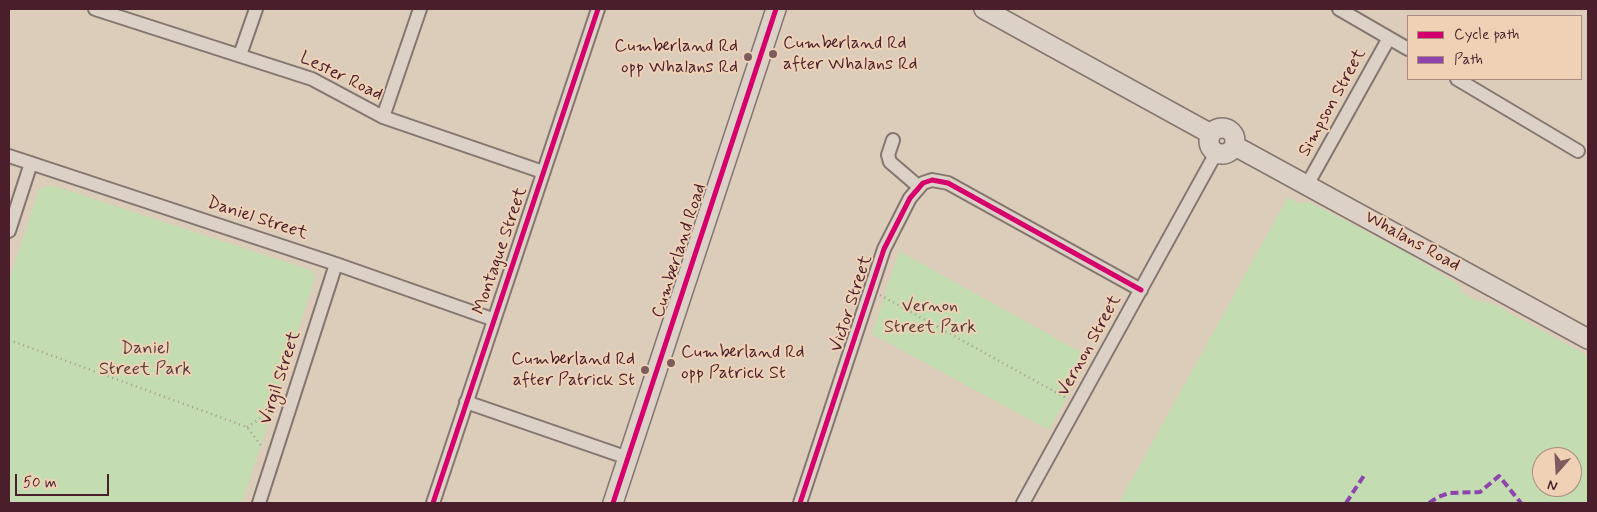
<!DOCTYPE html>
<html>
<head>
<meta charset="utf-8">
<style>
	body { margin:0 }
	#map { position:relative; width:1597px; height:512px; overflow:hidden; background:#dbcdba; font-family:Mynerve,sans-serif }
	canvas { display:block }
	.frame { position:absolute; inset:0; border:10px solid #4a1f2b; pointer-events:none }
	.legend { position:absolute; left:1407px; top:15px; width:175px; height:65px; box-sizing:border-box; background:#efd2b6; border:1px solid #ad8a7e; margin:0; padding:6px 9px; list-style:none; font-size:15px; color:#4a1f2b }
	.legend li { display:flex; align-items:center; gap:10px; height:25px }
	.legend b { width:25px; border:1px solid #ad8a7e }
	.north { position:absolute; left:1532px; top:447px; width:50px; height:50px; box-sizing:border-box; background:#efd2b6; border:1px solid #ad8a7e; border-radius:50%; rotate:199deg; font-size:14px; font-weight:700; line-height:20px; text-align:center; color:#4a1f2b }
	.north::after { content:''; display:block; margin:auto; width:18px; height:22px; background:#7d5c5d; clip-path:polygon(50% 0,100% 100%,50% 72%,0 100%) }
	.scale { position:absolute; left:15px; top:474px; width:94px; height:22px; box-sizing:border-box; border:2px solid #4a1f2b; border-top:0; padding-left:6px; font-size:15px; line-height:18px; white-space:nowrap; color:#4a1f2b; -webkit-text-stroke:4px #efd2b6; paint-order:stroke }
</style>
</head>
<body>
<div id="map">
<canvas width="1597" height="512"></canvas>
<div class="frame"></div>
<ul class="legend">
<li><b style="height:6px;background:#d6006c"></b>Cycle path</li>
<li><b style="height:6px;background:#8e44ad"></b>Path</li>
</ul>
<div class="north">N</div>
<div class="scale">50 m</div>
</div>
<script>
const ctx = document.querySelector('canvas').getContext('2d');
ctx.lineJoin = 'round';
function fillPath(path, color) { ctx.fillStyle = color; ctx.fill(path, 'evenodd'); }
const shape = rows => new Path2D(rows.map(r => 'M' + r).join(''));
function trace(path, color, width, dash) { ctx.strokeStyle = color; ctx.lineWidth = width; ctx.lineCap = dash ? 'butt' : 'round'; ctx.setLineDash(dash || []); ctx.stroke(path); }
function write(font, color, halo, rows, align = 'center') {
  ctx.font = font + ' Mynerve,sans-serif'; ctx.lineWidth = 4; ctx.setLineDash([]); ctx.textBaseline = 'middle'; ctx.strokeStyle = halo; ctx.fillStyle = color; for (const [text, x, y, turn = 0] of rows) {
    ctx.save(); ctx.translate(x, y); ctx.rotate((+turn || 0) * Math.PI / 180); ctx.textAlign = isNaN(turn) ? turn : align; if (halo) ctx.strokeText(text, 0, 0); ctx.fillText(text, 0, 0); ctx.restore();
  }
}
fillPath(shape([
	[51,185,310,270,314,274,315,278,242,503,9,503,9,281,39,189],
	[1288,197,1301,204,1308,201,1407,253,1459,285,1461,292,1475,300,1494,304,1588,356,1588,503,1119,503],
	[1542,457,1572,457,1572,487,1542,487],
	[899,251,1089,357,1049,430,872,334]
]), '#c3dcb2');
const street = shape([
	[95,9,312,79,383,117,543,172],
	[1339,9,1408,49],
	[240,55,256,9],
	[1457,79,1578,151],
	[383,117,420,9],
	[893,140,888,155,890,162,918,186],
	[9,156,336,264,492,319],
	[1307,185,1389,38],
	[9,231,31,163],
	[466,402,628,458],
	[259,503,336,264],
	[433,503,598,9],
	[800,503,884,249,910,198,923,183,932,180,948,183,1141,290],
	[1023,503,1216,153]
]);
const secondary = shape([
	[984,9,1211,134],
	'1209 141a13 13 0 1 1 26 0a13 13 0 1 1-26 0Z',
	[1235,146,1588,339],
	[613,503,776,9]
]);
trace(street, '#84756f', 16);
trace(secondary, '#84756f', 22);
trace(shape([
	[880,295,1068,399],
	[9,340,247,427,263,448],
	[247,427,276,409]
]), '#a79a94', 2.5, [1, 4]);
trace(street, '#dcd1c7', 12);
trace(secondary, '#dcd1c7', 19);
trace(shape([
	[1346,503,1365,474],
	[1429,503,1438,497,1449,493,1480,492,1499,476,1521,503]
]), '#8e44ad', 4, [8, 4]);
trace(shape([
	[433,503,598,9],
	[613,503,776,9],
	[800,503,884,249,910,198,923,183,932,180,948,183,1141,290]
]), '#d6006c', 5);
for (const [x, y, r, color] of [
	[773,54,5,"#7d5c5d"],
	[748,57,5,"#7d5c5d"],
	[671,363,5,"#7d5c5d"],
	[645,370,5,"#7d5c5d"]
]) { const dot = new Path2D(); dot.arc(x, y, r, 0, 2 * Math.PI); ctx.fillStyle = color; ctx.fill(dot); trace(dot, '#efd2b6', 2); }
write('18px', '#4a1f2b', '#efd2b6', [
	["Cumberland Rd",783,44],
	["after Whalans Rd",783,65],
	["Cumberland Rd",738,47,"right"],
	["opp Whalans Rd",738,68,"right"],
	["Cumberland Rd",681,353],
	["opp Patrick St",681,374],
	["Cumberland Rd",635,360,"right"],
	["after Patrick St",635,381,"right"]
], 'left');
write('18px', '#4a1f2b', '#efd2b6', [
	["Lester Road",341,77,26],
	["Simpson Street",1333,103,-61],
	["Daniel Street",257,219,18],
	["Whalans Road",1412,242,29],
	["Montague Street",501,251,-71],
	["Cumberland Road",680,251,-72],
	["Victor Street",852,304,-72],
	["Vernon Street",1090,346,-61],
	["Virgil Street",281,378,-72]
]);
write('18px', '#593d3e', '#efd2b6', [
	["Vernon",930,307],
	["Street Park",930,328],
	["Daniel",145,349],
	["Street Park",145,370]
]);
</script>
</body>
</html>
